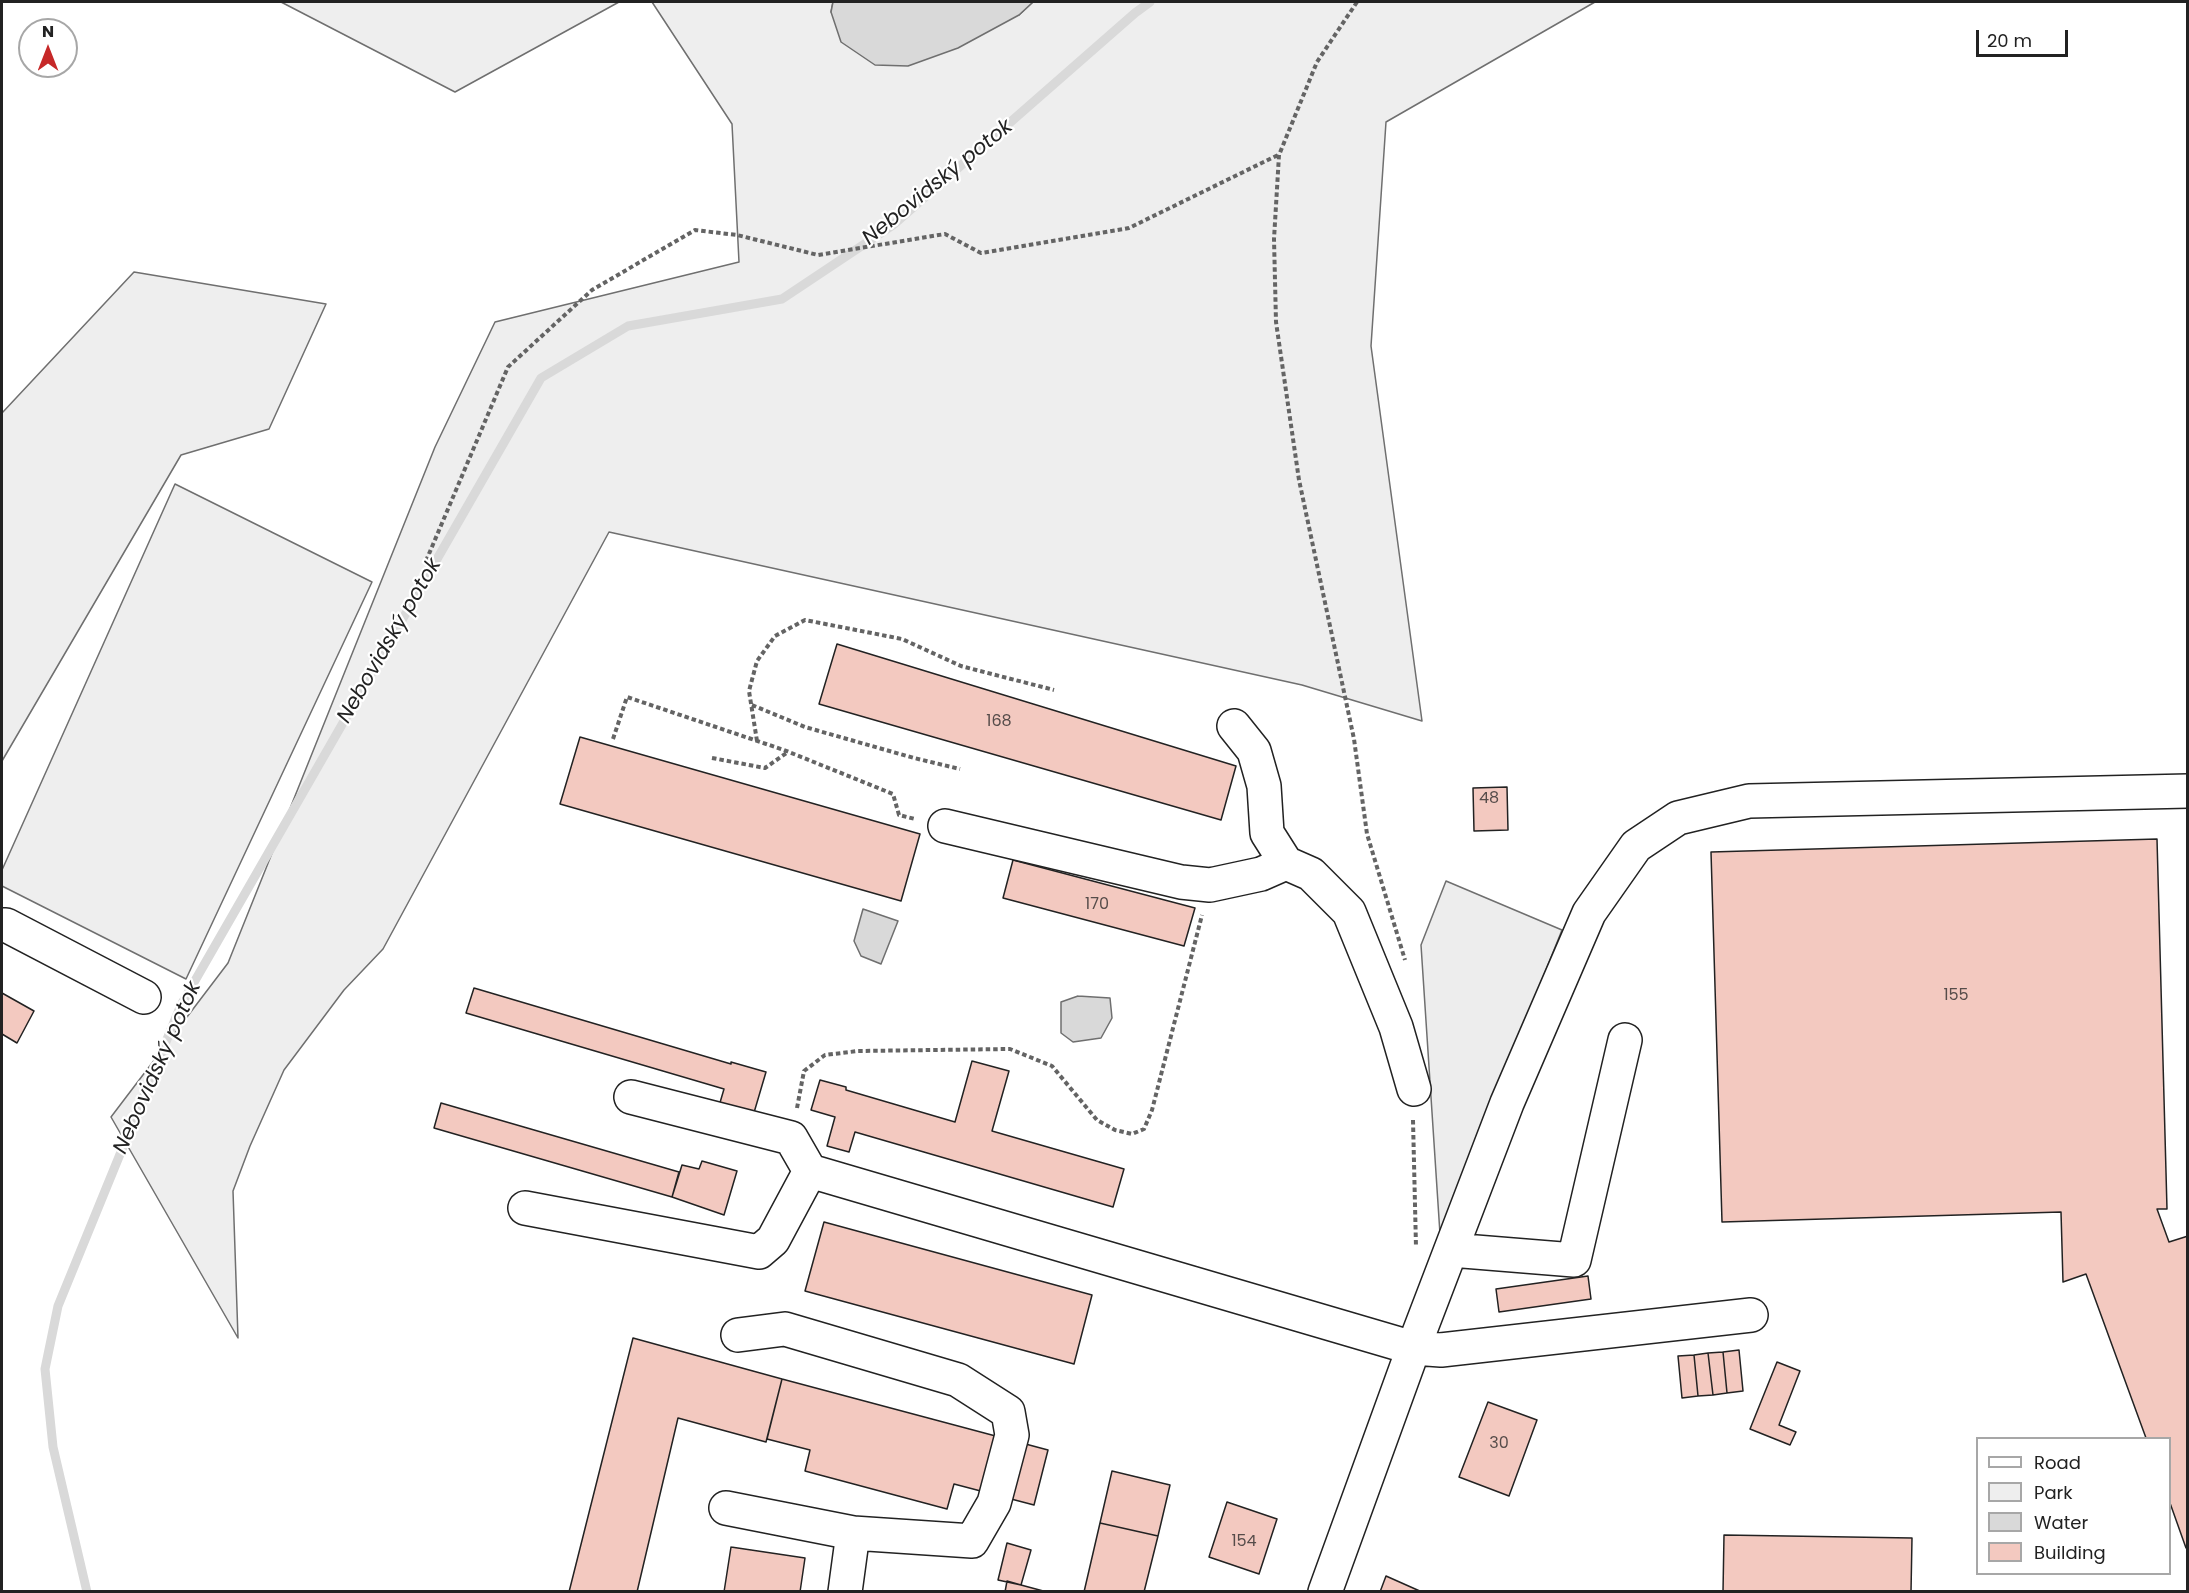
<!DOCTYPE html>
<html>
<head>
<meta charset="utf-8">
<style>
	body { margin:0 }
	#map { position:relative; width:2189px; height:1593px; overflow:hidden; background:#fff; font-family:Poppins,sans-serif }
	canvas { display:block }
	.frame { position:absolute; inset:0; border:3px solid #222; pointer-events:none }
	.legend { position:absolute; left:1976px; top:1437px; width:195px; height:138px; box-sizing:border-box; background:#fff; border:2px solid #a7a7a7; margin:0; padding:8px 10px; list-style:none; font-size:18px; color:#222 }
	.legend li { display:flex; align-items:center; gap:12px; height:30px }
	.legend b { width:30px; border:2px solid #a7a7a7 }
	.north { position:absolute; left:18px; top:18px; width:60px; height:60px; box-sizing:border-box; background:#fff; border:2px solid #a7a7a7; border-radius:50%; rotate:0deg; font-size:16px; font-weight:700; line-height:24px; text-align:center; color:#222 }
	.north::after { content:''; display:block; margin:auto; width:21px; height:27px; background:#c62828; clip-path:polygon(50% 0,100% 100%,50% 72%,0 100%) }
	.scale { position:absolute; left:1976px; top:30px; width:92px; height:27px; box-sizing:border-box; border:3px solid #222; border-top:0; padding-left:8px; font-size:18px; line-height:21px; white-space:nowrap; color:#222; -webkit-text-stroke:4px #fff; paint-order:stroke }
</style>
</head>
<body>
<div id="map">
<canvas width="2189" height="1593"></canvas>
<div class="frame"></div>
<ul class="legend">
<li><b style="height:8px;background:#fff"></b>Road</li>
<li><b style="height:16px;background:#eee"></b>Park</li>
<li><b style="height:16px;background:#d9d9d9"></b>Water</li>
<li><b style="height:16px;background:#f3c9c0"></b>Building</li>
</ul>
<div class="north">N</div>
<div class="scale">20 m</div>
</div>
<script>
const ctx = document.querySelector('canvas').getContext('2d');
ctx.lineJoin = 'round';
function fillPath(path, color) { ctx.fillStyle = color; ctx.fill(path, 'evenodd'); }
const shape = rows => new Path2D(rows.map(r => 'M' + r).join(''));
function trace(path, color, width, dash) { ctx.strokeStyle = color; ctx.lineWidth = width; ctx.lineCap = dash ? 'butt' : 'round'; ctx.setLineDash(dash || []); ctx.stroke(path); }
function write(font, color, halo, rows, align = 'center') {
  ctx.font = font + ' Poppins,sans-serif'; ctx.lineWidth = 4.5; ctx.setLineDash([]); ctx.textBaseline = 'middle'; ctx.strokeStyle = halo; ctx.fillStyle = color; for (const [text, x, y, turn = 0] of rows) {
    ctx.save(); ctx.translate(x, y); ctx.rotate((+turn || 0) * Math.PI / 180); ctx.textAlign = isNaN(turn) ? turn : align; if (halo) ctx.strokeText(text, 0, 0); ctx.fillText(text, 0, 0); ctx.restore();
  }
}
const green = shape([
	[281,2,619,2,455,92,281,2],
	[652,2,833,2,831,12,1019,15,1033,2,1595,2,1386,122,1371,346,1422,721,1302,685,609,532,383,949,344,990,284,1070,250,1146,233,1191,238,1338,111,1117,228,963,435,447,495,322,739,262,732,124,652,2],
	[134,272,326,304,269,429,181,455,2,761,2,413,134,272],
	[175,484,372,582,186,979,2,886,2,870,175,484]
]);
fillPath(green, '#eee');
trace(green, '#6f6f6f', 1.5);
const parking = shape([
	[1446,881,1562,930,1440,1234,1421,945,1446,881]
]);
fillPath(parking, '#ededed');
trace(parking, '#6f6f6f', 1.5);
const water = shape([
	[833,2,1033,2,1019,15,958,48,908,66,875,65,841,42,831,12,833,2],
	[863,909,898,921,881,964,861,956,854,941,863,909],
	[1078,996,1110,998,1112,1018,1101,1038,1073,1042,1061,1033,1061,1002,1078,996]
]);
fillPath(water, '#d9d9d9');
trace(water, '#6f6f6f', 1.5);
trace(shape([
	[87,1592,53,1447,45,1369,58,1306,181,1005,541,378,628,326,782,299,893,225,1135,13,1150,2]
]), '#d9d9d9', 9);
const building = shape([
	[837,644,1236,766,1221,820,819,704,837,644],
	[580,737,920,834,901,901,560,804,580,737],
	[1507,787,1508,830,1474,831,1473,788,1507,787],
	[2157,839,2167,1209,2157,1209,2169,1242,2188,1236,2188,1547,2186,1548,2170,1503,2170,1438,2146,1438,2086,1274,2063,1282,2061,1212,1722,1222,1711,852,2157,839],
	[1013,860,1195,908,1184,946,1003,898,1013,860],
	[474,988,731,1064,731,1062,766,1072,753,1116,719,1106,724,1089,466,1013,474,988],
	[2,993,34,1011,17,1043,2,1034,2,993],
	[972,1061,1009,1071,992,1131,1124,1169,1113,1207,855,1132,849,1152,827,1146,835,1117,811,1110,820,1080,846,1087,846,1090,955,1122,972,1061],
	[441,1103,679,1172,672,1197,434,1128,441,1103],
	[702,1161,737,1171,724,1215,672,1197,682,1165,699,1169,702,1161],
	[824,1222,1092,1295,1074,1364,805,1291,824,1222],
	[1588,1276,1591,1299,1499,1312,1496,1289,1588,1276],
	[633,1338,782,1379,766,1442,678,1418,637,1592,569,1592,633,1338],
	[1739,1350,1743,1391,1727,1393,1723,1352,1739,1350],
	[1723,1352,1727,1393,1713,1395,1708,1353,1723,1352],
	[1708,1353,1713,1395,1698,1396,1694,1355,1708,1353],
	[1694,1355,1698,1396,1682,1398,1678,1356,1694,1355],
	[1777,1362,1800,1371,1779,1425,1796,1432,1790,1445,1750,1429,1777,1362],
	[782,1379,1048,1450,1034,1505,954,1484,947,1509,805,1471,810,1450,767,1439,782,1379],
	[1488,1402,1537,1420,1509,1496,1459,1477,1488,1402],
	[1112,1471,1170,1485,1158,1536,1100,1523,1112,1471],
	[1227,1502,1277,1519,1259,1574,1209,1557,1227,1502],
	[1100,1523,1158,1536,1144,1592,1084,1592,1100,1523],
	[1724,1535,1912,1538,1911,1592,1723,1592,1724,1535],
	[1007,1543,1031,1550,1021,1585,998,1580,1007,1543],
	[731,1547,805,1558,800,1592,724,1592,731,1547],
	[1386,1576,1422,1592,1380,1592,1386,1576],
	[1007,1581,1021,1585,1047,1592,1005,1592,1007,1581]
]);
fillPath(building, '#f3c9c0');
trace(building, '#222', 1.5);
const minor = shape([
	[1234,726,1254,751,1264,786,1267,833,1286,863,1311,874,1349,912,1396,1027,1414,1089],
	[945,826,1181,882,1210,885,1261,874,1286,863],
	[2,925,6,925,144,997],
	[631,1097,791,1138,810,1171,1413,1348,1441,1350,1751,1315],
	[525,1208,759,1252,773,1240,810,1171],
	[1451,1250,1574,1260,1625,1040],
	[738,1335,785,1329,958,1380,1008,1412,1012,1435,994,1503,972,1541,853,1533],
	[726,1508,853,1533,845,1592],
	[1325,1592,1419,1333,1507,1103,1589,913,1636,846,1678,818,1749,801,2188,791]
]);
trace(minor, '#222', 36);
trace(shape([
	[1357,2,1317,62,1279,155,1274,239,1276,322,1299,480,1354,739,1367,834,1405,960],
	[426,561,508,367,592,290,695,230,737,235,818,255,945,234,981,253,1129,228,1278,155],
	[752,705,805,727,914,758,960,769],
	[613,739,627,697,784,750,893,794,899,815,915,819],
	[757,741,749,691,757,661,775,636,805,620,902,639,961,666,1054,690],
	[712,758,765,768,788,752],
	[797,1108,804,1071,825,1055,858,1051,1010,1049,1052,1066,1097,1120,1115,1130,1132,1134,1144,1129,1152,1110,1202,915],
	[1413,1120,1416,1247]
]), '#646464', 4, [4.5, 3]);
trace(minor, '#fff', 33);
write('16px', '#564c4a', null, [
	["168",999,722],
	["48",1489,799],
	["170",1097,905],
	["155",1956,996],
	["30",1499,1444],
	["154",1244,1542]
]);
write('italic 21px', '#222', '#fff', [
	["Nebovidský potok",938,183,-39],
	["Nebovidský potok",390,641,-60],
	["Nebovidský potok",158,1068,-66]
]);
</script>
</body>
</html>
